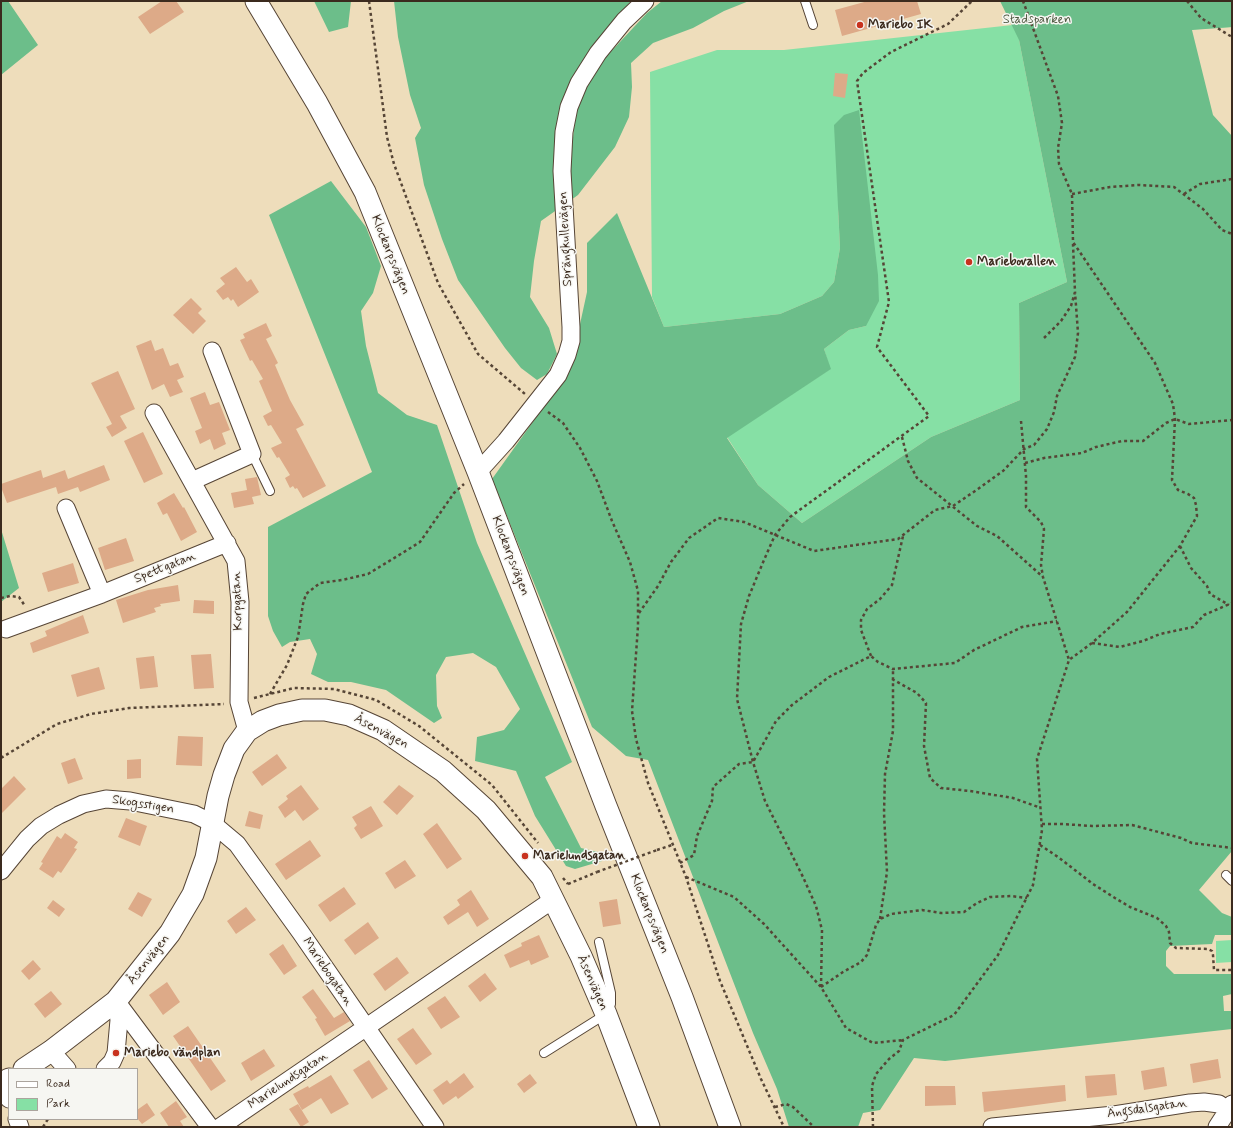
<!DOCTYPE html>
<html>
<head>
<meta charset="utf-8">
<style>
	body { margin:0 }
	#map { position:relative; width:1233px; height:1128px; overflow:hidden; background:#edb; font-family:Mynerve,sans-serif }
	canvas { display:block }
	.frame { position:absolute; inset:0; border:2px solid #3b2a1e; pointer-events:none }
	.legend { position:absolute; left:8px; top:1068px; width:130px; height:52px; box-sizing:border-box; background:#f6f6f2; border:1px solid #aba49d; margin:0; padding:5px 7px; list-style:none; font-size:12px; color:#3b2a1e }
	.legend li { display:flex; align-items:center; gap:8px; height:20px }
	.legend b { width:20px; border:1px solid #aba49d }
</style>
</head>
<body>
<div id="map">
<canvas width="1233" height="1128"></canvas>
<div class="frame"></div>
<ul class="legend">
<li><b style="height:5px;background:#fff"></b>Road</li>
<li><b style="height:11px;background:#86e0a5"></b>Park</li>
</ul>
</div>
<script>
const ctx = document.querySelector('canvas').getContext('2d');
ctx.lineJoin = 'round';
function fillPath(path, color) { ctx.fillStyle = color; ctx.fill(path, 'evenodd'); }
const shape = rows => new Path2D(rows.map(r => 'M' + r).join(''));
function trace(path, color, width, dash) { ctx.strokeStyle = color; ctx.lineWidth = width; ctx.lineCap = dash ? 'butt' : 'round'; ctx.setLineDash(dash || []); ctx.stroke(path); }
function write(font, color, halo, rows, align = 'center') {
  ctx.font = font + ' Mynerve,sans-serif'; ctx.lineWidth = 3; ctx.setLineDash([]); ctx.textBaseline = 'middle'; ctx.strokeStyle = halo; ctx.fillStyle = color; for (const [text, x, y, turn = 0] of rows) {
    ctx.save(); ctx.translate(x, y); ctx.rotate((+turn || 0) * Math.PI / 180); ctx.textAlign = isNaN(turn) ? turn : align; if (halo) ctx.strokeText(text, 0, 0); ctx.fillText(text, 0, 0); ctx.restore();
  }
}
fillPath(shape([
	[1232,1,1232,27,1019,40,1067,282,1019,303,1020,400,931,437,802,523,758,485,727,437,830,369,824,349,849,330,866,326,838,207,840,248,834,282,822,296,780,314,664,327,652,297,650,72,717,50,784,50],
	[1232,940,1232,962,1216,963,1216,941]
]), '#86e0a5');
fillPath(shape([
	[1,1,8,1,38,45,1,75],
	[314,1,351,1,348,27,329,32],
	[394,1,636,1,573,80,558,209,541,221,534,261,530,297,549,328,557,354,547,374,537,380,521,368,505,348,458,280,442,239,424,185,415,138,421,128,410,95,398,37],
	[662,1,749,1,724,11,693,28,653,43,631,63,632,87,629,117,615,147,578,195,571,200,571,155,577,102,590,74,647,13],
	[1000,1,1232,1,1232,27,1192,30,1213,115,1232,136,1232,851,1199,890,1222,913,1232,917,1232,935,1215,935,1212,944,1170,946,1166,951,1166,966,1174,974,1232,974,1232,994,1223,996,1224,1011,1232,1011,1232,1029,945,1061,914,1058,880,1110,863,1113,858,1127,789,1127,777,1089,753,1033,648,760,626,756,592,727,492,479,570,370,587,292,587,243,617,213,664,327,780,314,822,296,834,282,840,248,834,125,844,115,859,110,878,275,879,301,866,326,849,330,824,349,831,369,727,438,758,485,802,523,931,437,1020,400,1019,303,1067,282,1019,40],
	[331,181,366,227,381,266,373,293,361,311,366,346,378,393,407,415,437,425,477,543,572,762,545,777,581,848,602,853,602,861,575,869,566,866,535,816,516,771,475,761,477,737,504,730,520,709,496,667,473,653,446,657,436,675,437,706,442,718,434,723,386,690,351,682,328,682,311,674,317,654,310,639,290,642,282,647,273,631,268,616,268,527,372,472,269,215],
	[1,529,19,588,1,602]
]), '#6cbe8a');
fillPath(shape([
	[162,1,176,1,184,12,150,34,138,17],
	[868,1,917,1,921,14,842,36,835,10],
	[835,73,848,74,845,98,833,96],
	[236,267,247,282,251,279,259,292,238,307,233,299,231,301,228,297,223,300,216,291,225,284,220,278],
	[191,298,202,309,198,313,206,321,193,334,173,315],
	[266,323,272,336,266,339,278,363,275,365,290,400,304,425,296,429,326,486,303,498,297,488,295,489,293,486,290,488,285,478,290,475,279,457,277,458,271,448,282,443,271,425,268,426,263,416,272,411,259,381,263,379,252,360,250,361,240,340,245,338,243,334],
	[151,340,155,351,163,348,170,366,178,363,184,377,177,380,183,392,170,397,164,384,152,390,136,346],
	[118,371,135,409,120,416,127,428,112,437,106,427,112,424,91,383],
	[205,392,210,405,219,402,230,430,222,433,226,444,214,450,210,439,200,444,195,431,202,428,190,398],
	[143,432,163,474,144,483,124,441],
	[104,465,110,480,80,492,78,487,58,494,56,487,7,503,1,487,1,484,41,470,43,478,65,470,68,479],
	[257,477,261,495,252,497,254,504,234,508,231,493,247,490,245,479],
	[174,493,183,508,184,507,197,532,181,541,167,513,163,515,157,503],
	[126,538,134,561,105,570,98,548],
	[73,563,79,583,48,592,42,573],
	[178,585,180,601,160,604,161,606,154,608,156,612,123,623,116,600,148,590],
	[194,600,214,601,214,614,193,613],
	[83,615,89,633,33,653,30,643,47,636,45,631],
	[211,654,214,688,194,689,191,655],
	[154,656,158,687,140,689,136,658],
	[99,667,105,689,77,697,71,675],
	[178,736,203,737,202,766,176,765],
	[277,754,287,768,262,786,252,772],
	[75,758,83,779,68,784,61,763],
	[141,759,141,778,127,779,127,760],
	[14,776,26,789,1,814,1,789],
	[301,785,319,809,303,821,295,810,285,818,278,807,288,799,286,796],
	[399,785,414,796,397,815,383,802],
	[371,806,383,826,361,839,354,828,357,825,352,817],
	[249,811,263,815,260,829,245,826],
	[126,818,147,826,140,846,118,837],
	[437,823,462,859,447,869,423,834],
	[65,833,78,842,74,848,77,849,61,873,58,871,53,878,39,869,43,863,41,862,57,836,61,839],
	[310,840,321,856,286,880,275,864],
	[405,860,416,876,395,889,385,873],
	[344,887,356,904,330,922,318,905],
	[471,890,489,919,477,927,468,912,448,925,443,917,460,905,457,900],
	[138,892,152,899,142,917,128,909],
	[617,899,621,924,603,927,599,902],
	[53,900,65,909,59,917,47,908],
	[246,907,256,920,236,934,227,921],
	[368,922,379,938,355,955,344,940],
	[539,935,549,957,531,965,529,960,510,968,504,955,522,946,521,943],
	[283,944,297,966,284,975,269,954],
	[397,957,409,973,385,991,373,974],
	[33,960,41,969,29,980,21,971],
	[485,973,497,989,480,1002,468,986],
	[167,982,180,1002,163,1015,149,995],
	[313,989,334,1018,344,1012,350,1021,325,1036,315,1019,317,1018,302,997],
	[51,991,62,1004,45,1018,34,1004],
	[445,996,460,1017,441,1029,427,1008],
	[188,1026,226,1081,211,1091,173,1036],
	[413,1028,432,1054,416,1065,397,1039],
	[264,1049,275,1066,251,1081,241,1063],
	[1218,1059,1221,1078,1193,1083,1190,1064],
	[369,1060,388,1089,372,1099,353,1070],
	[1164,1067,1167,1086,1144,1090,1141,1071],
	[464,1073,474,1087,458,1099,456,1096,443,1105,433,1090,447,1080,450,1084],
	[530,1074,537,1083,524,1093,517,1084],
	[1115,1074,1117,1095,1087,1098,1085,1076],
	[331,1075,349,1104,331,1114,321,1098,302,1110,293,1094,308,1086,309,1088],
	[1065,1085,1066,1101,984,1112,982,1092],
	[925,1086,955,1086,956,1105,925,1106],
	[176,1101,187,1117,180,1121,184,1127,169,1127,160,1113],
	[147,1103,155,1115,142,1124,137,1118,137,1110],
	[298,1104,309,1122,301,1127,289,1109]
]), '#da8');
const service = shape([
	[805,1,813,25],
	[252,454,270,491],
	[1226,875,1232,881],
	[544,1053,606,1014,611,1004,611,993,599,942]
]);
const minor = shape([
	[154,413,236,561,240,602,239,702,247,731],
	[478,472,506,441,558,375,567,355,571,341,571,327,562,171,564,132,569,107,579,83,598,53,624,21,645,1],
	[192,481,252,454,212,351],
	[66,508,102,594],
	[6,629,102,594,227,543],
	[1,871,27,839,41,826,59,815,83,804,106,799,130,801,194,814,212,823,237,844,301,933,435,1127],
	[116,1001,210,1127],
	[51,1051,67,1069],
	[105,1069,112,1062,116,1053,119,1020,116,1001],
	[2,1083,9,1099],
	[17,1119,20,1127],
	[220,1127,554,899],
	[992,1127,1114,1115,1190,1103,1204,1102,1219,1104,1228,1110],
	[1217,1127,1232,1104]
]);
const tertiary = shape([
	[256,1,317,103,365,192,478,472,606,806,682,997,730,1127],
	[24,1069,51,1051,116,1001,170,933,193,894,206,858,218,796,224,775,234,749,247,731,263,721,279,715,302,710,325,710,349,715,383,730,443,771,486,810,542,877,581,956,606,1014,649,1127],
	[1,1084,9,1079]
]);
trace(service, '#564536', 10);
trace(minor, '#564536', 19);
trace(tertiary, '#564536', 23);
trace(shape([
	[369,1,387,137,394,164,438,283,478,354,525,394],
	[1187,1,1201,18,1232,37],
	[1072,194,1110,187,1139,185,1174,187,1203,209,1222,230,1232,234],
	[1184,194,1200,184,1232,179],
	[1044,338,1061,321,1071,306,1075,292,1073,244],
	[548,412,563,423,580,448,597,481,612,521,630,562,638,591,638,626,632,711,636,739,648,783,686,877,720,981,761,1079,784,1127],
	[1021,421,1026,476,1026,507,1041,522,1044,529,1041,565,1043,577,1069,660],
	[902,437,908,461,917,478,977,526,997,536,1043,577],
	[1025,463,1044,458,1082,453,1096,447,1122,441,1143,441,1166,423,1175,419,1189,424,1232,420],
	[1180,546,1191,568,1207,586,1210,594,1229,605],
	[1,598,10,596,19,597,25,606],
	[639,613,658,586,671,562,689,538,718,518,744,522,814,551,898,539,935,510,953,506,978,489,1003,471,1024,449,1034,445,1047,429,1054,412,1057,396,1075,357,1078,333,1075,292],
	[1092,643,1120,647,1143,641,1160,634,1193,627,1204,615,1232,603],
	[871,656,861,630,861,620,867,609,880,599,892,585,903,536],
	[892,679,917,693,926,703,924,746,930,778,941,788,970,791,1013,798,1041,808],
	[270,694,287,665,298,637,303,604,306,594,320,583,342,580,368,574,404,552,420,542,454,493,464,484],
	[254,698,294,688,334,689,376,700,419,726,492,785,538,843],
	[1,758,57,724,91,714,129,708,224,704],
	[1042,824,1062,824,1092,826,1132,825,1181,838,1192,843,1232,848],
	[1040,845,1058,857,1093,884,1115,898,1130,907,1157,918,1166,926,1169,932,1170,943,1176,948,1208,949,1212,951,1213,955,1214,970,1232,970],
	[657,850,672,845],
	[680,863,694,855,697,836,712,801,713,787,739,764,753,762,776,721,792,705,829,677,871,656,878,662,893,669,955,663,974,650,1022,627,1057,621],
	[686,877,734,897,764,924,821,987,846,1028,873,1043,903,1040],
	[563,878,568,884],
	[568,884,597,872],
	[880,919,887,872,884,813,885,774,893,731,893,669],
	[821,987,822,930,816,906,803,877,765,801,753,762,737,699,741,624,749,596,764,560,775,535,790,517,929,416,877,347,889,302,857,81,863,73,891,52,948,24,972,1],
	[821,987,843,972,861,962,867,955,876,925,880,919,891,914,922,910,941,913,964,912,977,903,990,897,1011,896,1027,898],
	[775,1107,786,1104,793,1107,814,1127],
	[43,1127,48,1119],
	[873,1127,872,1086,876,1074,889,1059,899,1051,903,1040,954,1015,998,955,1033,885,1042,830,1037,759,1069,660,1092,643,1127,612,1180,546,1197,516,1196,505,1194,498,1188,494,1178,490,1172,480,1175,419,1173,404,1155,363,1073,242,1072,194,1059,164,1058,148,1062,123,1058,96,1023,1]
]), '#564536', 2.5, [3, 3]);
trace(service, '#fff', 8);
trace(minor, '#fff', 17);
trace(tertiary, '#fff', 21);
trace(shape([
	[597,872,657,850]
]), '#564536', 2.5, [3, 3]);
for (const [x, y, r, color] of [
	[860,25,4,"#c8321e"],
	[969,262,4,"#c8321e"],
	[525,856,4,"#c8321e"],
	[116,1053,4,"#c8321e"]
]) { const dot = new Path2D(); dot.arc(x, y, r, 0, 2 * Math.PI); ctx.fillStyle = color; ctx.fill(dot); trace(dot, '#f6f6f2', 1.5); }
write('13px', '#4e5840', '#f6f6f2', [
	["Stadsparken",1037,20]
]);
write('bold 13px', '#3b2a1e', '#f6f6f2', [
	["Mariebo IK",868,25],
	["Mariebovallen",977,262],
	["Marielundsgatan",533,856],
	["Mariebo vändplan",124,1053]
], 'left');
write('13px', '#3b2a1e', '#f6f6f2', [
	["Sprängkullevägen",566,239,-93],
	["Klockarpsvägen",390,255,68],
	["Klockarpsvägen",510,556,69],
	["Spettgatan",165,568,-22],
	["Korpgatan",238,601,-92],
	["Åsenvägen",381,732,28],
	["Skogsstigen",143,805,9],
	["Klockarpsvägen",649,914,68],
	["Åsenvägen",149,960,-52],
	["Mariebogatan",327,972,56],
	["Åsenvägen",592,983,66],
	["Marielundsgatan",288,1081,-34],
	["Ängsdalsgatan",1147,1109,-8]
]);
</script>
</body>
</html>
